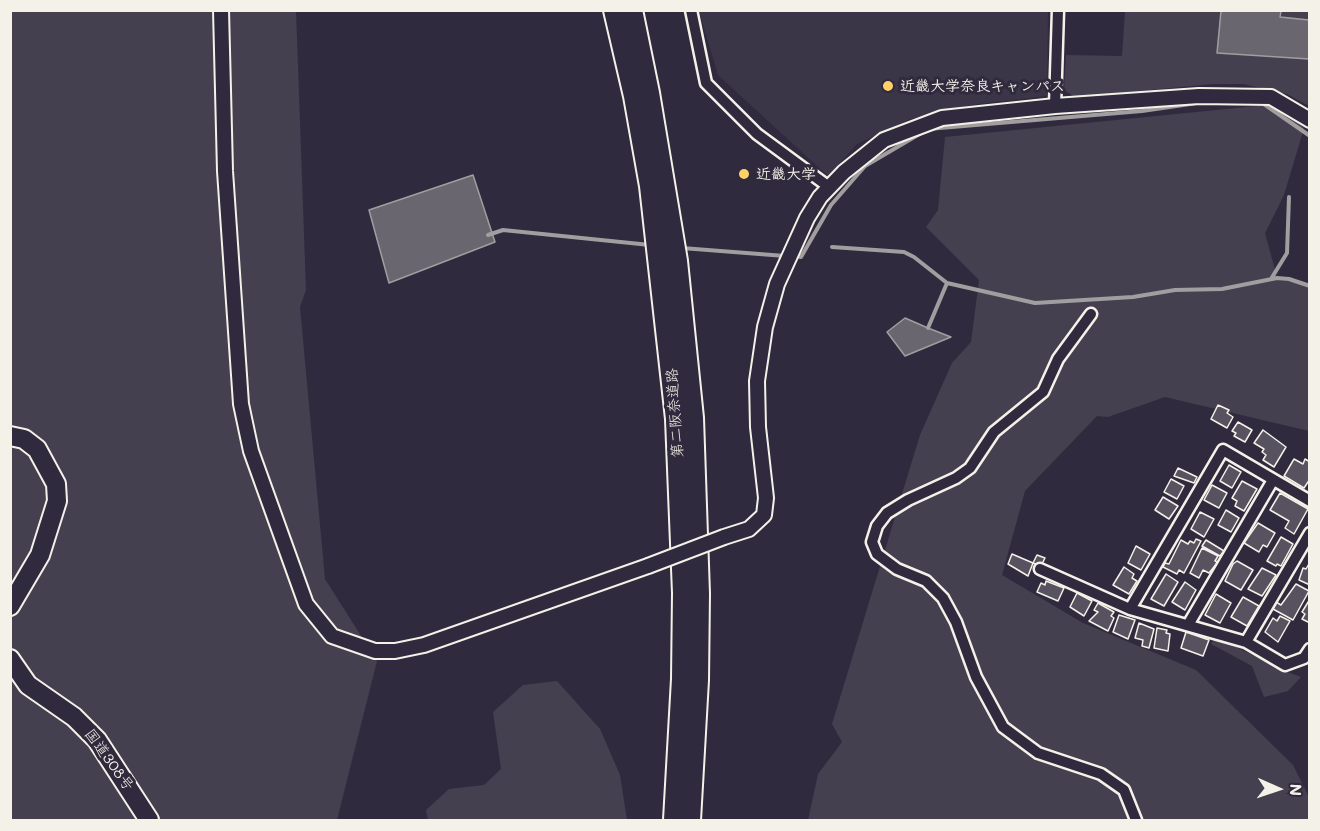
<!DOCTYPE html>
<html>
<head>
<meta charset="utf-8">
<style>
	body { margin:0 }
	#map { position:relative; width:1320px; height:831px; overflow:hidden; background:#2f2a3d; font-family:Mali,sans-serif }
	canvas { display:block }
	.frame { position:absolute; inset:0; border:12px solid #f4f1e8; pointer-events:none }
	.north { position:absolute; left:1248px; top:759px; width:60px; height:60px; -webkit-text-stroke:4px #2f2a3d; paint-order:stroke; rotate:93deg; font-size:16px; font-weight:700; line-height:24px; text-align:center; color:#f4f1e8 }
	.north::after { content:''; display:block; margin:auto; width:21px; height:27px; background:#f4f1e8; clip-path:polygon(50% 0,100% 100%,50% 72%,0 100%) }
</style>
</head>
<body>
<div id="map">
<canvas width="1320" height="831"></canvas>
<div class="frame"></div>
<div class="north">N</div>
</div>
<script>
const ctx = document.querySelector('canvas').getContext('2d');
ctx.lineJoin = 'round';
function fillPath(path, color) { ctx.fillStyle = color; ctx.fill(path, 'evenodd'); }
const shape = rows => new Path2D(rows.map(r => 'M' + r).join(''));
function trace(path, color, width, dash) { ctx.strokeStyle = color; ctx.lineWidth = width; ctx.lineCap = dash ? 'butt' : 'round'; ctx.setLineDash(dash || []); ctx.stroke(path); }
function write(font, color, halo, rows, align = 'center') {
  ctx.font = font + ' Mali,"Klee One",sans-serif'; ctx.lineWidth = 6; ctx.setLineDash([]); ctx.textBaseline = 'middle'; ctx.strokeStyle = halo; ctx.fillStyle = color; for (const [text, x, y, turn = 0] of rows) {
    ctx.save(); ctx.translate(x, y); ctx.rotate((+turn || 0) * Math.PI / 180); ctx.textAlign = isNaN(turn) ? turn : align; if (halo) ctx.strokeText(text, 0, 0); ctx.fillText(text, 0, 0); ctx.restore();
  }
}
fillPath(shape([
	[699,11,1048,11,1047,96,970,105,910,119,857,144,828,176,718,75]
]), '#3b3647');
fillPath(shape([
	[10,11,296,11,306,290,300,307,325,579,377,661,337,820,11,820],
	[1125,11,1309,11,1309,106,1287,94,1243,84,1214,84,1075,97,1064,90,1066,55,1122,56],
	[1277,104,1304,128,1284,195,1265,233,1277,277,1309,287,1309,431,1165,397,1108,417,1097,416,1025,491,1002,575,1083,623,1196,670,1293,765,1309,797,1309,820,808,820,818,774,842,742,832,724,920,435,952,363,971,342,979,280,926,227,938,210,945,137],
	[1216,637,1285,671,1301,677,1288,691,1264,697,1252,666,1211,644],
	[557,681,600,729,620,775,627,820,428,820,426,810,449,789,484,785,501,769,493,712,523,685]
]), '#454050');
const water = shape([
	[1221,11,1281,11,1280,17,1309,20,1309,59,1217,53,1221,11],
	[473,175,495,242,389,283,369,210,473,175],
	[905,318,928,328,951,337,905,356,887,332,905,318]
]);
fillPath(water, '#6a6670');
trace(water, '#a19ea0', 1.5);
trace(shape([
	[1261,102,1310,136],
	[488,235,503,230,650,245],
	[832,247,904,252,914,257,947,283,1035,303,1133,297,1175,290,1222,289,1277,278,1289,279,1310,286],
	[682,248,785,256],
	[793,256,801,257,831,205,865,166,928,129,1142,111,1197,103],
	[1271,279,1287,253,1289,197],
	[928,328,947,283]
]), '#a19ea0', 4);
const building = shape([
	[1218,405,1229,410,1227,413,1233,417,1227,428,1211,419,1218,405],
	[1238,422,1252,430,1245,442,1234,436,1236,433,1232,431,1238,422],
	[1263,430,1286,447,1274,467,1263,460,1266,455,1262,452,1264,449,1254,443,1263,430],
	[1294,459,1303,464,1305,459,1310,462,1310,479,1304,488,1284,476,1294,459],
	[1229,465,1241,472,1232,488,1220,481,1229,465],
	[1178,468,1197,477,1194,483,1174,476,1178,468],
	[1171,479,1184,486,1177,499,1164,492,1171,479],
	[1242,481,1257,489,1244,511,1235,506,1237,501,1232,498,1242,481],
	[1212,485,1227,493,1219,508,1204,500,1212,485],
	[1280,493,1308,509,1294,534,1285,528,1289,521,1270,510,1280,493],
	[1163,497,1178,506,1169,519,1155,510,1163,497],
	[1226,510,1239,518,1231,532,1218,525,1226,510],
	[1200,512,1214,519,1204,537,1191,529,1200,512],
	[1258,523,1275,533,1267,547,1263,545,1259,552,1244,543,1258,523],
	[1281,537,1293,544,1281,566,1277,564,1276,566,1267,561,1281,537],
	[1196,539,1201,541,1184,573,1179,570,1177,574,1163,567,1165,563,1169,564,1181,540,1188,544,1190,541,1194,543,1196,539],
	[1206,540,1224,551,1220,556,1202,546,1206,540],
	[1136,546,1150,554,1141,570,1128,563,1136,546],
	[1202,548,1218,556,1215,561,1218,562,1209,573,1203,570,1199,578,1190,573,1202,548],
	[1012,554,1033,563,1028,576,1008,564,1012,554],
	[1037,555,1045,558,1041,566,1033,563,1037,555],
	[1237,561,1253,570,1241,590,1225,581,1233,564,1237,561],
	[1310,562,1310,585,1299,580,1303,568,1306,569,1310,562],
	[1124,567,1134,574,1132,578,1137,581,1129,594,1113,585,1124,567],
	[1262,568,1276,575,1262,596,1248,589,1262,568],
	[1166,574,1178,582,1164,606,1151,599,1166,574],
	[1046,581,1064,588,1058,601,1037,592,1041,583,1045,585,1046,581],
	[1185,582,1196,590,1185,610,1172,602,1185,582],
	[1296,584,1309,591,1293,620,1273,609,1276,602,1281,605,1296,584],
	[1077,593,1092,601,1084,616,1070,607,1077,593],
	[1216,594,1231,603,1220,623,1205,615,1216,594],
	[1243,597,1259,606,1247,626,1231,617,1243,597],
	[1310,599,1310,623,1302,619,1305,614,1302,612,1310,599],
	[1098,603,1114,612,1111,616,1114,618,1108,631,1089,621,1098,612,1094,610,1098,603],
	[1119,615,1135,620,1128,639,1113,632,1119,615],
	[1280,616,1290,621,1278,642,1265,632,1273,618,1277,621,1280,616],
	[1139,623,1154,629,1149,648,1142,646,1143,640,1135,638,1139,623],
	[1157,628,1167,630,1166,633,1170,634,1168,651,1154,648,1157,628],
	[1186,632,1209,640,1203,656,1181,648,1186,632]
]);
fillPath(building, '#56525f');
trace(building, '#f4f1e8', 1.5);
const minor = shape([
	[691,10,706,83,757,134,829,187],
	[1055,106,1058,10],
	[1091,314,1058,359,1043,392,994,432,970,468,956,478,908,500,887,513,877,526,872,542,877,554,897,569,926,581,943,598,956,622,976,677,1003,727,1038,753,1101,774,1124,790,1136,820],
	[1040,569,1130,609,1246,642,1285,665,1304,658,1310,649],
	[1130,609,1223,450,1310,501],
	[1188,625,1273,480],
	[1246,642,1310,533]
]);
const tertiary = shape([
	[221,10,225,171,241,404,251,451,306,604,332,636,375,651,395,651,424,645,648,566],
	[724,537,749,529,764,515,766,498,758,427,757,381,765,327,777,284,807,218,820,197,844,172,884,140,942,118,1055,106,1199,96,1271,97,1310,120]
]);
const trunk = shape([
	[10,436,24,439,37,449,56,484,57,501,40,555,10,606],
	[10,659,28,685,74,717,97,740,149,820]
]);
const motorway = shape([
	[614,10,634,96,650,186,676,419,683,593,682,679,674,820],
	[632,10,649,93,677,261,693,418,699,594,698,680,690,820]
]);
trace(minor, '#f4f1e8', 15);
trace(tertiary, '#f4f1e8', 18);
trace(trunk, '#f4f1e8', 22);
trace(motorway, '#f4f1e8', 24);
trace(minor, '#2f2a3d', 10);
trace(tertiary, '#2f2a3d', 14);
trace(trunk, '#2f2a3d', 18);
trace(motorway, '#2f2a3d', 20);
const tertiaryBridge = shape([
	[648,566,724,537]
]);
trace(tertiaryBridge, '#f4f1e8', 18, []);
trace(tertiaryBridge, '#2f2a3d', 14);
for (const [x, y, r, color] of [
	[888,86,6,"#ffd166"],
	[744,174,6,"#ffd166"]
]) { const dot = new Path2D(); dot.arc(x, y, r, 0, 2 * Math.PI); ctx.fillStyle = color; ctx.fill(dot); trace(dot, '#2f2a3d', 2); }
write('bold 15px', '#f4f1e8', '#2f2a3d', [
	["近畿大学奈良キャンパス",900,86],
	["近畿大学",756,174]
], 'left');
write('15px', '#f4f1e8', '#2f2a3d', [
	["第二阪奈道路",675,413,-94],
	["国道308号",109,760,54]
]);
</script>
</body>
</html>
